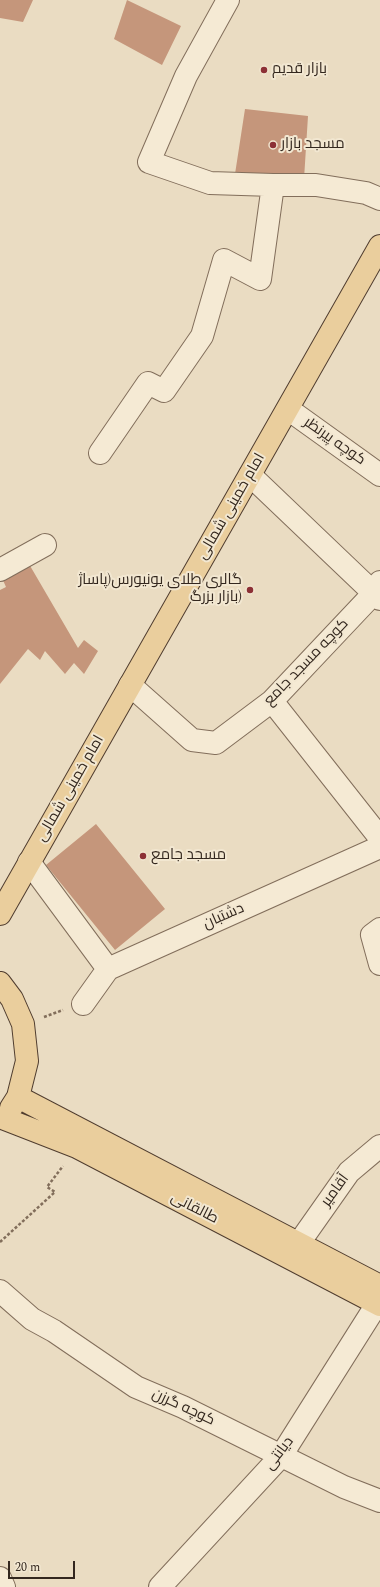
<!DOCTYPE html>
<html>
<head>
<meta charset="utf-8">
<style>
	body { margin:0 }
	#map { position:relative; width:380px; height:1587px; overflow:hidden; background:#eadcc2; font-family:Spectral,serif }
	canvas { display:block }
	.scale { position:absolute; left:8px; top:1561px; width:67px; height:18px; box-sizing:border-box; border:2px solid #33271e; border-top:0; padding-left:5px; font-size:12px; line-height:14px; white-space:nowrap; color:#33271e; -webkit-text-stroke:3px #f2e7d1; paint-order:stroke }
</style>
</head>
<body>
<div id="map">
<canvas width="380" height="1587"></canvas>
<div class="scale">20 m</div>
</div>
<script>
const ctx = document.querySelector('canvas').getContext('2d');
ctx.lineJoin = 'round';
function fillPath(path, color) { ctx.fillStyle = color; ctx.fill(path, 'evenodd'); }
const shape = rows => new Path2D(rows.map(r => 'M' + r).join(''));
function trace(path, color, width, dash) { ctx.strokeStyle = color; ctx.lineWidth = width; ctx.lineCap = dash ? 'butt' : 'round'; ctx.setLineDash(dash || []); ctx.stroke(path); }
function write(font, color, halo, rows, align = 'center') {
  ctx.font = font + ' Spectral,Cairo,serif'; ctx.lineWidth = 4; ctx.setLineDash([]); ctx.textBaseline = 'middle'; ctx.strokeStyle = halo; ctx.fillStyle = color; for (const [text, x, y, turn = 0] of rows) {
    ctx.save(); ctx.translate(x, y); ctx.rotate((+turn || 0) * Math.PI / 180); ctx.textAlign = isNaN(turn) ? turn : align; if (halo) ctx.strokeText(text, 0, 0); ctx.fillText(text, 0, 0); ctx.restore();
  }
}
fillPath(shape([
	[0,0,33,0,23,22,0,18],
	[127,0,181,26,162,65,114,39],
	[245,109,308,116,304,179,235,174],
	[29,564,78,648,84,640,98,651,84,674,74,663,65,674,45,651,40,660,28,649,0,684,0,590,6,587,2,578],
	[96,824,165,909,115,950,46,865]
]), '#c5967b');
const minor = shape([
	[228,0,186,76,149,162,210,183,273,185],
	[288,409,380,475],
	[100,453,148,383,164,391,202,336,224,260,260,279,273,185,316,185,366,193,380,199],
	[250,475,380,599],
	[0,570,45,545],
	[130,685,192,740,216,743,272,701,374,593,380,582],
	[272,701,380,838],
	[29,862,108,969],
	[380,929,372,935,380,964],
	[83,1004,108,969,380,847],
	[299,1243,349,1172,380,1146],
	[0,1291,32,1319,54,1331,136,1387,183,1407,344,1487,380,1501],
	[0,1578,4,1587],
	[160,1587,281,1456,377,1304]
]);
const major = shape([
	[0,914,380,246],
	[0,983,12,999,23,1024,27,1061,18,1097,11,1108],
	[18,1097,380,1286],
	[5,1119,77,1147,380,1305]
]);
trace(minor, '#826e5b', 24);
trace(major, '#503d2f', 24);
trace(shape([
	[44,1017,63,1010],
	[0,1242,55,1192,47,1187,63,1166]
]), '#826e5b', 2.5, [3, 2]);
trace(minor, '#f5ead4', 22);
trace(major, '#eace9d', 22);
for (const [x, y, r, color] of [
	[264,70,4,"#8c3035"],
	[273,145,4,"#8c3035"],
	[250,590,4,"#8c3035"],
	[143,856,4,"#8c3035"]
]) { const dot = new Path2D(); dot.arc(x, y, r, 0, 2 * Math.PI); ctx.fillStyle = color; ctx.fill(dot); trace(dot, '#f2e7d1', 1.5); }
write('15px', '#33271e', '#f2e7d1', [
	["بازار قدیم",272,70],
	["مسجد بازار",281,145],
	["گالری طلای یونیورس(پاساژ",242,581,"right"],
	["بازار بزرگ)",242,598,"right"],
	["مسجد جامع",151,856]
], 'left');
write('15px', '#33271e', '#f2e7d1', [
	["کوچه پیرنظر",334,442,35],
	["امام خمینی شمالی",232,507,-60],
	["کوچه مسجد جامع",307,663,-46],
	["امام خمینی شمالی",71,789,-60],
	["دشتبان",224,917,-24],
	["آقامیر",336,1191,-54],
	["طالقانی",194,1209,27],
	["کوچه گرزن",183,1408,25],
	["دیانتی",280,1454,-53]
]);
</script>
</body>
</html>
